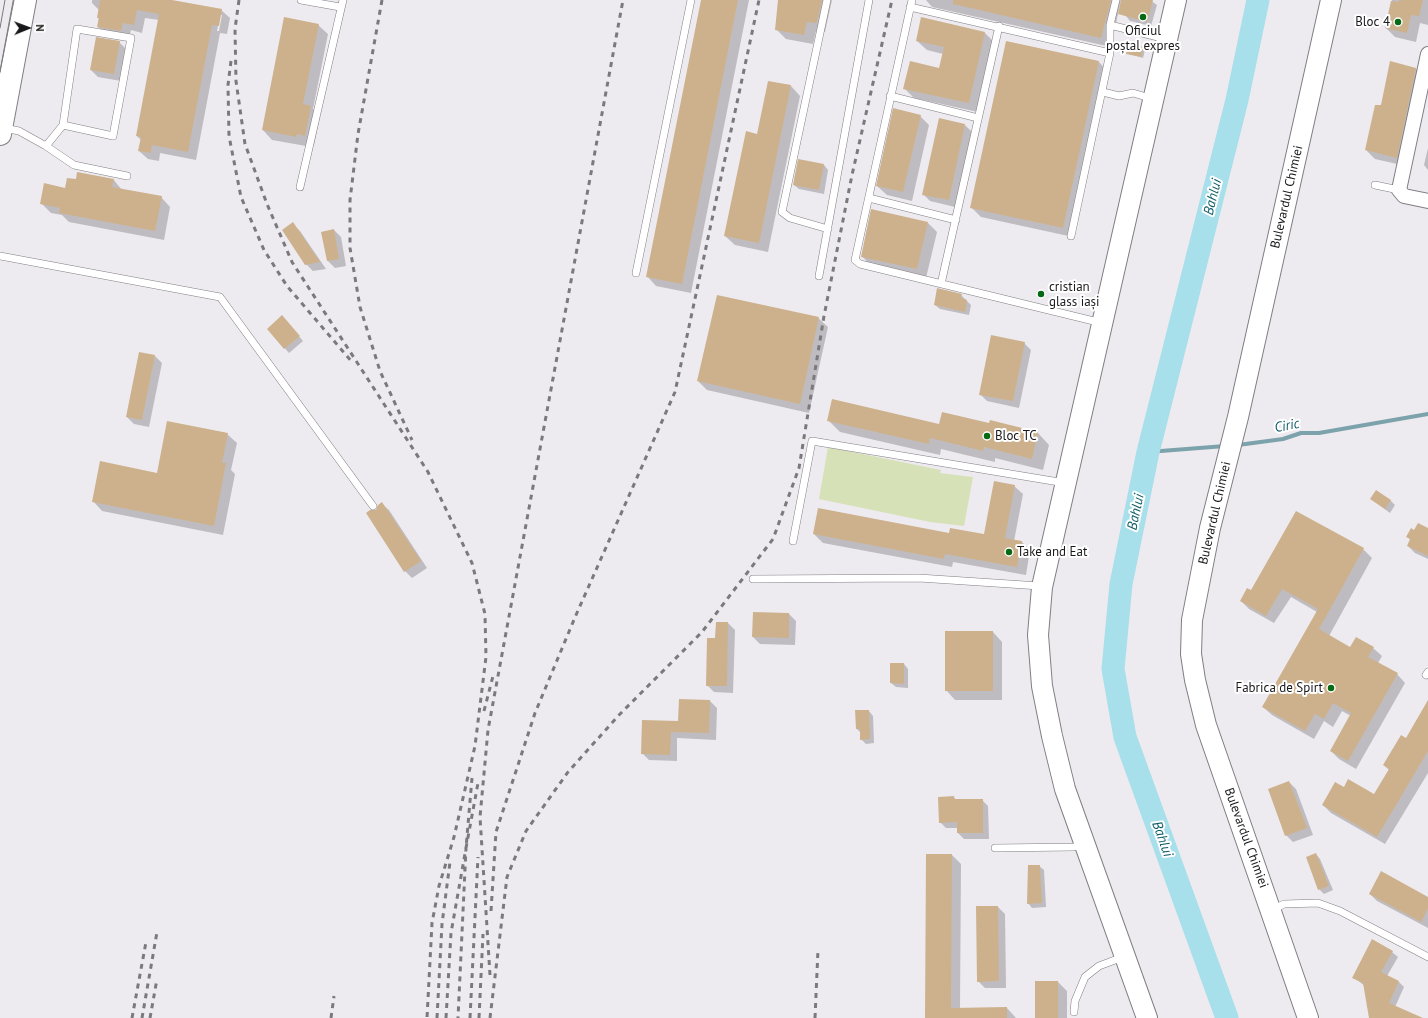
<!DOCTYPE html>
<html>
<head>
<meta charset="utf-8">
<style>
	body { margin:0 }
	#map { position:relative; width:1428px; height:1018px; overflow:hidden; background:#eeebf0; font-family:"PT Sans",sans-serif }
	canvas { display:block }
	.north { position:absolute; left:8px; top:8px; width:40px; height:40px; -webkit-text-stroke:3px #fff; paint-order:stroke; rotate:89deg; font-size:11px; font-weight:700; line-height:16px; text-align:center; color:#19181a }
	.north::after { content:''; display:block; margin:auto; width:14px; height:18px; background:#19181a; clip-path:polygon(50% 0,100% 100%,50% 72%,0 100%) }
</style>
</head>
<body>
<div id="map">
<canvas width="1428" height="1018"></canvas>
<div class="north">N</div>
</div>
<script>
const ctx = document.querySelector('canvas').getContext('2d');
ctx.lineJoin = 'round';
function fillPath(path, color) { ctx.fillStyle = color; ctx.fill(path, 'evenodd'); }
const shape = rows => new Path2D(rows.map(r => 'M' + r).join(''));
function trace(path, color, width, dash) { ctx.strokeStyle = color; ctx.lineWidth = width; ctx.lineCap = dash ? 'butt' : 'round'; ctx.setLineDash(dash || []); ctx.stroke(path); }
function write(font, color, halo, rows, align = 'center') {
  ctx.font = font + ' "PT Sans",sans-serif'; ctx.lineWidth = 4; ctx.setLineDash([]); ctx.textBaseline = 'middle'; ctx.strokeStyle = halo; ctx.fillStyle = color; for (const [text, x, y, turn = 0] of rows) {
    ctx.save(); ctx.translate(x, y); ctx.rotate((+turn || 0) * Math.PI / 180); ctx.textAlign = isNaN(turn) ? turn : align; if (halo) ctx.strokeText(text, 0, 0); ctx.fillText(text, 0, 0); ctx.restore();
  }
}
fillPath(shape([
	[828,447,941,470,940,473,973,477,964,526,930,522,819,499]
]), '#d6e1b7');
fillPath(shape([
	[92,0,166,0,221,10,230,18,227,34,220,33,196,160,160,153,159,161,148,159,139,151,141,140,137,136,159,20,145,18,142,33,131,30,129,39,107,35,98,27,99,10,92,3],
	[220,15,222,15,219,31,217,31],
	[702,0,749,0,691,293,656,286,647,276],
	[779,0,832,0,825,32,816,31,813,44,786,39,777,30],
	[926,0,1121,0,1111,47,932,7],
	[1130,0,1150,0,1157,5,1151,26,1130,21,1126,16],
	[1392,0,1428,0,1428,25,1420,23,1416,42,1395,37,1386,28],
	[318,25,328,34,313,109,320,116,314,145,306,143,306,146,272,140,263,130],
	[985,33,994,42,978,112,914,98,904,88,940,69,943,54,927,50,917,41],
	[119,42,126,49,121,81,98,77,91,70],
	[1143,48,1145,50,1143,58,1127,53],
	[1099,62,1108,72,1073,237,981,217,971,207],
	[1391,63,1416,69,1425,78,1406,166,1375,159,1366,150,1381,107],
	[791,86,800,96,768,252,735,245,725,236,758,135],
	[920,116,929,125,912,201,887,195,877,186],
	[965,125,972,132,955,207,930,201,923,194],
	[1428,148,1428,170,1424,165],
	[824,165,828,170,824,194,799,189,794,185],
	[113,179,122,190,161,197,170,207,164,240,69,222,62,215,51,213,41,203,66,189],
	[928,223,937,232,926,278,871,266,862,256],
	[293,224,300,231,326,269,313,271,306,264],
	[334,230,341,237,346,266,335,268,328,261,323,233],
	[961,295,971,305,969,315,940,309,935,305],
	[818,318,828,327,809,413,707,390,698,381],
	[286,321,303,341,289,353,268,329],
	[1024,343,1031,350,1019,408,987,401,980,394],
	[155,356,162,363,149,427,134,424,127,417],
	[828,420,940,425,990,424,1038,433,1049,445,1043,470,995,458,995,462,941,449,940,455,840,432],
	[227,434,237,443,231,470,235,474,223,535,102,511,93,501,158,474],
	[1014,486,1023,494,1014,541,1022,542,1030,550,1026,575,953,562,952,567,823,543,814,534,985,536],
	[1371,499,1390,500,1395,505,1390,513],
	[382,504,389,510,427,568,412,578,405,571,376,511],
	[1428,529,1428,559,1415,553,1408,546,1411,540,1408,537,1415,531],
	[1363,549,1372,558,1329,636,1350,648,1373,648,1382,656,1378,663,1397,674,1405,683,1356,769,1339,759,1331,751,1351,716,1342,711,1333,727,1324,721,1314,739,1272,715,1263,707,1317,612,1291,597,1274,623,1249,609,1241,601,1251,592],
	[789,614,796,621,795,645,760,644,753,637],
	[728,623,735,630,733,693,714,692,707,685],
	[993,632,1002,642,1002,700,955,700,946,690],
	[904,664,908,669,908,688,896,687,891,683],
	[710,701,717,708,716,740,677,738,677,761,649,760,642,753,679,722],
	[1428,707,1428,773,1385,844,1331,813,1323,805,1344,788,1374,795,1389,770,1384,765,1407,740],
	[869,711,873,716,874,743,866,744,861,739,861,733,857,729],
	[1289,782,1296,789,1313,835,1293,842,1286,835],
	[954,797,956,800,982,800,988,806,989,839,964,839,958,833,958,828,946,828,940,822],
	[1316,854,1320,859,1333,890,1324,894,1319,889],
	[952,855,961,864,960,1009,1007,1008,1016,1018,926,1018],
	[1039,866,1044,870,1046,907,1032,908,1028,903],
	[1370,894,1428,898,1428,928,1377,901],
	[998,907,1005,914,1006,988,985,988,978,981],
	[1392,952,1398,957,1387,976,1399,982,1404,987,1395,1007,1416,1018,1370,1018,1365,986,1353,977],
	[1058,982,1067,991,1067,1018,1036,1018]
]), '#0003');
trace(shape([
	[1238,445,1283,439,1301,433,1319,433,1428,414],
	[1148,452,1225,446]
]), '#7ca3ac', 4);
trace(shape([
	[1227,1018,1125,737,1113,669,1121,584,1148,452,1237,100,1258,0]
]), '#a7dfea', 23);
fillPath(shape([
	[100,0,172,0,222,9,219,26,212,25,188,152,152,145,151,153,138,151,141,137,136,136,159,14,137,10,134,25,123,23,121,31,97,27,99,18,97,18],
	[701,0,738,0,682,284,646,277],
	[778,0,822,0,817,22,816,23,807,22,804,35,775,30],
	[953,0,1111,0,1101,38,953,4],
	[1121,0,1153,0,1147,22,1118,14],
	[1399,0,1423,0,1419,16,1411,15,1407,33,1385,28,1391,1,1399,2],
	[284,17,319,24,303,104,311,106,305,136,297,134,296,137,262,130],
	[921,17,985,32,969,103,903,89,910,61,939,68,944,47,916,41],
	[96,37,120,41,114,74,90,70],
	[1006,41,1099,61,1063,228,970,208],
	[1128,43,1143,47,1141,57,1126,54],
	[1390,61,1416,68,1397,158,1365,150,1375,105,1381,105],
	[768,81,791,85,759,243,724,236,746,131,757,134],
	[893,108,921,115,903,192,876,186],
	[939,118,965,124,949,200,922,195],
	[798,159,824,164,819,190,793,185],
	[77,172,114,179,112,187,162,196,155,231,59,213,60,208,40,204,44,183,65,188,67,178,76,179],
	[871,209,928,222,917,269,861,257],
	[293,222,320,262,305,265,282,230],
	[334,229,339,259,327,261,321,232],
	[937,288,962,294,961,298,967,300,965,312,934,305],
	[717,295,819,317,800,404,697,381],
	[282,315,300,336,284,349,267,329],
	[991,335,1025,342,1013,401,979,395],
	[139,352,155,355,142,420,126,417],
	[832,399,939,424,942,412,989,423,990,420,1038,432,1032,459,984,447,983,451,930,438,929,444,827,421],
	[167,421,228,433,222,463,226,463,214,526,92,502,100,461,157,473],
	[994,481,1015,485,1005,538,1022,541,1017,567,945,554,944,559,813,534,818,508,949,533,950,528,984,534],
	[1376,490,1391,500,1385,509,1370,499],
	[382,502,421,561,404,572,366,513,370,510,376,510,378,505],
	[1296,511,1364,548,1319,629,1350,647,1356,637,1374,647,1368,657,1398,673,1348,761,1330,751,1351,713,1333,703,1324,719,1315,714,1305,731,1262,707,1318,609,1282,589,1266,616,1240,601,1247,588,1251,590],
	[1418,523,1428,528,1428,556,1407,546,1410,539,1406,537,1411,528,1414,530],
	[753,612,789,613,789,638,752,637],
	[716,622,728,622,727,686,706,686,707,638,715,638],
	[945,631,993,631,993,691,945,691],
	[890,663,904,663,904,684,890,683],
	[679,699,710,700,709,733,671,732,670,755,641,754,642,720,678,721],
	[1428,700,1428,751,1377,837,1322,805,1335,782,1344,787,1348,779,1374,794,1389,769,1383,765,1401,735,1406,738],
	[855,710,869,710,870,739,860,740,860,729,856,729],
	[1289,781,1307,828,1285,836,1268,789],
	[954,796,954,799,983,799,983,833,957,833,957,822,939,823,938,797],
	[1316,853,1329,886,1318,890,1306,857],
	[926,854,952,854,951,1008,1007,1007,1007,1018,925,1018],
	[1028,865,1040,865,1042,903,1027,904],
	[1381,871,1428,897,1428,908,1421,922,1369,894],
	[976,906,998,906,999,981,977,982],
	[1372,939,1393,951,1381,972,1399,981,1389,1003,1423,1018,1369,1018,1363,983,1352,978],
	[1035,981,1058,981,1058,1018,1035,1018]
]), '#ccb18c');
const lane = shape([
	[301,0,340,7],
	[827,0,782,212,790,218,828,229],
	[912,0,855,260,860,264,1102,323],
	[910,7,1110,53],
	[1110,25,1166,39],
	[1103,92,1119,96,1133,93,1153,99],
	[890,96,978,118],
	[4,128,19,131,46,146,74,165,127,176],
	[46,146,63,125,77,29,131,38,113,136,63,125],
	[1375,185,1399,190],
	[300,187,343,0],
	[869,198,956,220],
	[1071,236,1110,53,1110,25,1116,0],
	[0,256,220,297,373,506],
	[636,273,691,0],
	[819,276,869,0],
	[941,284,999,26],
	[793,541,812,441,1065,483],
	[753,579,919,578,1040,586],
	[1426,675,1428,672],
	[995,848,1074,847,1084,844],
	[1272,910,1284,904,1318,903,1340,911,1428,957],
	[1074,1012,1075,1001,1085,977,1099,966,1123,957]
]);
const street = shape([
	[1428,54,1399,190,1404,196,1428,201]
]);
const secondary = shape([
	[1147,1018,1065,789,1052,736,1042,686,1038,635,1042,587,1176,0],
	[1308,1018,1206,725,1195,680,1191,654,1192,620,1210,528,1238,417,1331,0]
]);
const primary = shape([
	[0,134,25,0]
]);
trace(lane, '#817e83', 8);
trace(street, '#817e83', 16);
trace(secondary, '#817e83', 22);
trace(primary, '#817e83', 24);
trace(lane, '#fff', 7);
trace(street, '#fff', 14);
trace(secondary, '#fff', 20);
trace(primary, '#fff', 22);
trace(shape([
	[0,28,5,0],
	[0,72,14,0]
]), '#7b797c', 1);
trace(shape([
	[239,0,235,29,236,81,245,144,267,204,292,262,428,472,472,563,485,614,486,657,475,746,454,837,439,886,432,923,427,1018],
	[382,0,358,134,350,200,350,248,360,307,380,371,412,440],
	[231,61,228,85,229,136,241,197,264,250,287,286,352,362],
	[484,711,493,676],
	[472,778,466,848,478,783],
	[491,911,496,832,535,713,576,615,675,392,759,0],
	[490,975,480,817,488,730,623,0],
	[132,1018,146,942],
	[142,1018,157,932],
	[150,1018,157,979],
	[331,1018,334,996],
	[437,1018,442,924,450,862],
	[446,1018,451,933,466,848,458,1018],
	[470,1018,478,857],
	[479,1018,483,934],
	[490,1018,507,877,526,831,568,772,619,715,702,632,773,539,799,468,824,316,852,175,892,0],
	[815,1018,818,950]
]), '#7b797c', 3, [5, 5]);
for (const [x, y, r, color] of [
	[1143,17,4,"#086914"],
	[1398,22,4,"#086914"],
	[1041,294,4,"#086914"],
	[987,436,4,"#086914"],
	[1009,552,4,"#086914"],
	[1331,688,4,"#086914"]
]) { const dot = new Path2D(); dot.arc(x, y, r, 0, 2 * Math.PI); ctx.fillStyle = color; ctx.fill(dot); trace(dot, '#fff', 1.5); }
write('13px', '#19181a', '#fff', [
	["Bloc 4",1390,22,"right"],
	["Oficiul",1143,31,"center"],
	["poștal expres",1143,46,"center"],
	["cristian",1049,287],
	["glass iași",1049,302],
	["Bloc TC",995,436],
	["Take and Eat",1017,552],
	["Fabrica de Spirt",1323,688,"right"]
], 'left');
write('13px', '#19181a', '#fff', [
	["Bulevardul Chimiei",1287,197,-77],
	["Bulevardul Chimiei",1215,513,-77],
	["Bulevardul Chimiei",1246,838,70]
]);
write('italic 14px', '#0f5c68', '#fff', [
	["Bahlui",1213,197,-76],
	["Ciric",1287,426,-11],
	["Bahlui",1136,512,-78],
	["Bahlui",1162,839,70]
]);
</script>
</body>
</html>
